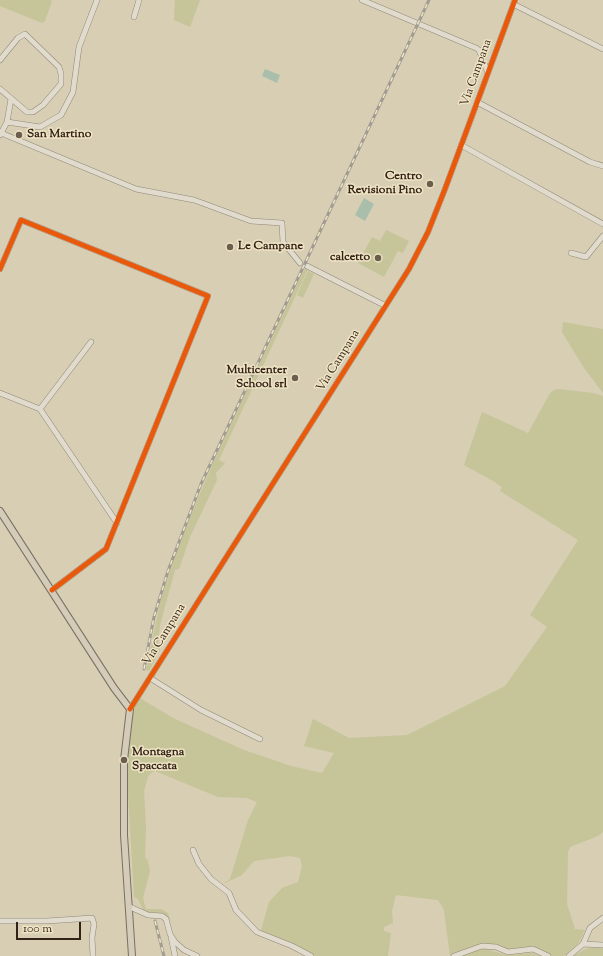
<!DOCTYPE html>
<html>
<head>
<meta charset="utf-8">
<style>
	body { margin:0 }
	#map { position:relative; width:603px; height:956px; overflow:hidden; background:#d7ceb3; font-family:"Sorts Mill Goudy",serif }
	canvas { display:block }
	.scale { position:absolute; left:16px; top:922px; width:65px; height:18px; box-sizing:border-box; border:2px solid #332218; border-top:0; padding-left:5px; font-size:12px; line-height:14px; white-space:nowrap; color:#332218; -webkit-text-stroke:3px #efe4c4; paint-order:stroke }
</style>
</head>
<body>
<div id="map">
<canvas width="603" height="956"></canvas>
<div class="scale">100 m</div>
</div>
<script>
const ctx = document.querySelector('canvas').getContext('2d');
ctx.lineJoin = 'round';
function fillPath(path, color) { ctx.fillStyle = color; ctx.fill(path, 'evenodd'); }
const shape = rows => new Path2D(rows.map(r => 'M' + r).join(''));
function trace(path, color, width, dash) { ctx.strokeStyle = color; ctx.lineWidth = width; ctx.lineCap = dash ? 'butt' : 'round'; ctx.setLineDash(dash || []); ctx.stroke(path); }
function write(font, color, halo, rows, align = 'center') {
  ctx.font = font + ' "Sorts Mill Goudy",serif'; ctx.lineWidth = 3; ctx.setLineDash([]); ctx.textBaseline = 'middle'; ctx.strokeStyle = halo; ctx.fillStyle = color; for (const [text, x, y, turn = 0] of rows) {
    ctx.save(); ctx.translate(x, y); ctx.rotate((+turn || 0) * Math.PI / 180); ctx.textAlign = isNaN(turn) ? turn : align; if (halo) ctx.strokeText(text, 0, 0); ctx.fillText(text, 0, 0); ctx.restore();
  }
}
fillPath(shape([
	[0,0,50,0,52,1,45,21,42,23,0,6],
	[175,0,200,0,190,27,174,20],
	[386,230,409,241,403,253,398,251,384,277,358,263,372,237,380,241],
	[305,268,308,269,219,460,225,463,216,473,217,480,190,537,179,569,175,570,160,625,158,646,160,650,149,671,146,670,160,603,180,540,213,463],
	[308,271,314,274,303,298,297,295],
	[563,322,603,329,603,393,584,368,562,332],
	[559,389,593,393,603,396,603,832,598,836,570,847,568,852,567,904,575,929,585,930,578,944,571,952,564,956,552,956,536,948,509,951,484,943,450,956,444,910,438,900,396,895,392,911,393,923,384,927,384,931,391,933,388,956,312,956,261,932,261,930,269,902,282,888,298,882,302,867,300,858,290,856,254,861,242,875,223,884,230,879,248,820,257,802,247,798,218,797,155,771,151,773,148,777,144,791,146,828,145,857,148,861,150,871,143,898,146,909,161,909,168,913,171,922,169,918,160,913,144,912,138,899,134,897,127,775,129,729,132,710,140,698,173,718,244,750,291,766,322,773,334,753,304,746,313,719,349,738,407,735,505,686,547,627,530,615,578,540,500,491,502,487,493,481,464,465,482,412,528,433,550,393,554,390],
	[603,947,603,956,573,956,588,948],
	[483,948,506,955,532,953,541,956,460,956]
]), '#c6c499');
fillPath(shape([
	[265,69,280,75,277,83,262,76],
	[364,198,374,204,365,221,355,215]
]), '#aabfab');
const minor = shape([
	[362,0,476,48,479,50,488,73],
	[513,4,603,49],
	[134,17,139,0],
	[0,60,18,38,25,34,59,67,61,74,61,84,43,105,33,112,27,112,0,89],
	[477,102,590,162,603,166],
	[7,122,11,99],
	[1,133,136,189,194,200,251,221,282,223,283,242,300,263],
	[0,135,7,122,40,127,61,115,73,92,79,47,97,0],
	[461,145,603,224],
	[571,253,586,257,603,236],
	[307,266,386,306],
	[0,269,21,220,208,296,106,549,52,590],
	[0,393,40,409,91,342],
	[40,409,117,523],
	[150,678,201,710,260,739],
	[130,709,409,269,428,232,445,189,515,0],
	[193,850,199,864,211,879,229,893,236,910,257,932,292,946,311,956],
	[130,907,148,915,162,916,166,919,170,934,175,942,184,950,197,956],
	[0,921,47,921,92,918,94,924,92,938,93,956],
	[171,937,175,956],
	[583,944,603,945],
	[454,956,482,946,496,947,508,952,533,949,548,956],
	[569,956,583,944,590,928,603,918]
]);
const major = shape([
	[0,511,114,688,130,709,124,760,124,835,132,956]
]);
trace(minor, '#8f8878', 6);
trace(major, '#787063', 8);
trace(minor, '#e0dbcd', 5);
trace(major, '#d4cbb9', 6);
const rail = shape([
	[144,669,154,617,168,571,201,484,429,0],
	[155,921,164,956]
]);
trace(rail, '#a19c91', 3);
trace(rail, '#efe4c4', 1.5, [4.5]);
trace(shape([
	[0,269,21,220,208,296,106,549,52,590],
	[130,709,409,269,428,232,445,189,515,0]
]), '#e8590c', 5);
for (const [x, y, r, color] of [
	[19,135,4,"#6c5e4e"],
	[430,184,4,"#6c5e4e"],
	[230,247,4,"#6c5e4e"],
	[378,258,4,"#6c5e4e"],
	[295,378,4,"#6c5e4e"],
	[124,760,4,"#6c5e4e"]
]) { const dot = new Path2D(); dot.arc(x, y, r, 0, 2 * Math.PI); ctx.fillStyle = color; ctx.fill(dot); trace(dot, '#efe4c4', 1.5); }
write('12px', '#332218', '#efe4c4', [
	["Via Campana",477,73,-70],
	["Via Campana",339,361,-58],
	["Via Campana",165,635,-58]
]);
write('bold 12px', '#332218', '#efe4c4', [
	["San Martino",27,135],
	["Centro",422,177,"right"],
	["Revisioni Pino",422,191,"right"],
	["Le Campane",238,247],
	["calcetto",370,258,"right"],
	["Multicenter",287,371,"right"],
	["School srl",287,385,"right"],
	["Montagna",132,753],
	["Spaccata",132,767]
], 'left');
</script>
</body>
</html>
